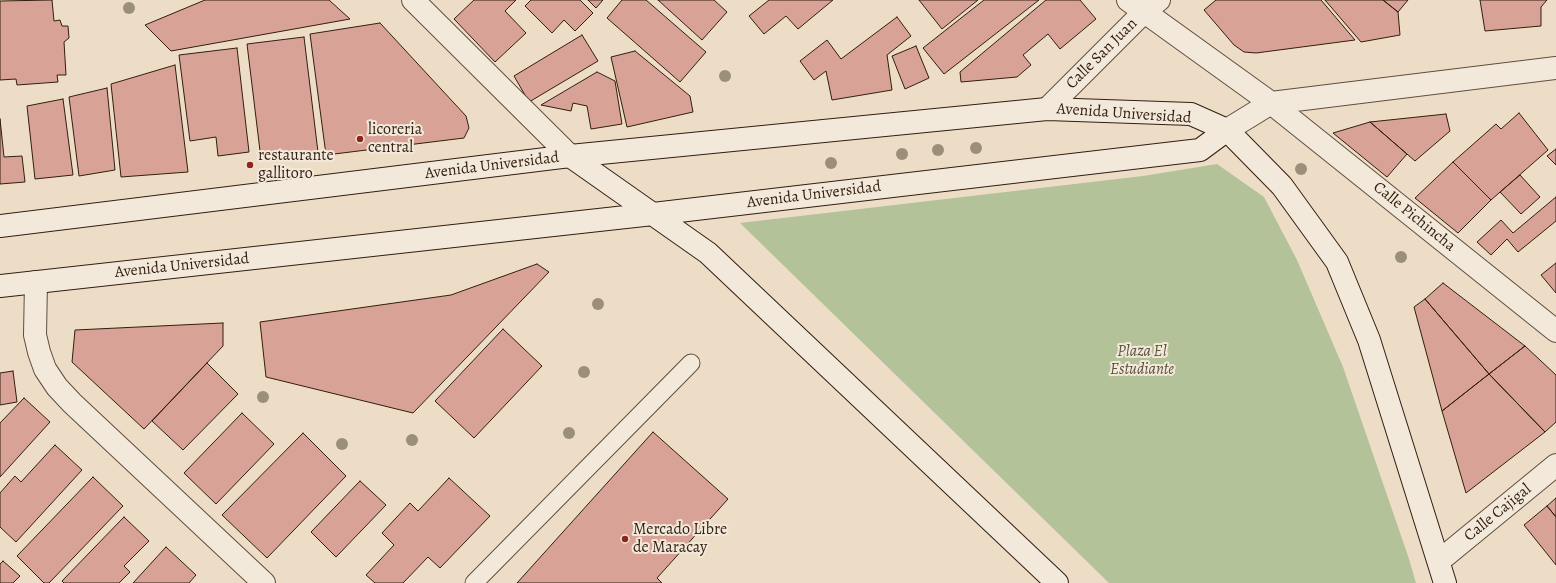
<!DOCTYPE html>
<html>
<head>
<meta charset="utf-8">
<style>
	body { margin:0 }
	canvas { display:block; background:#edddc6 }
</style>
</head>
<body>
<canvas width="1556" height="583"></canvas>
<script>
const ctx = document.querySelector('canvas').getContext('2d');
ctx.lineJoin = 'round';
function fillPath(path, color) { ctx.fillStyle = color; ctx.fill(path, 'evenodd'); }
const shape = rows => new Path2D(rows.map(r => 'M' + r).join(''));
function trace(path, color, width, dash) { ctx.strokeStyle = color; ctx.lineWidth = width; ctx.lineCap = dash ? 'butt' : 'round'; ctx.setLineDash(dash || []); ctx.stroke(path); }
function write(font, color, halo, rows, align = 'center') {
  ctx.font = font + ' Alegreya,serif'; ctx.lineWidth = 4; ctx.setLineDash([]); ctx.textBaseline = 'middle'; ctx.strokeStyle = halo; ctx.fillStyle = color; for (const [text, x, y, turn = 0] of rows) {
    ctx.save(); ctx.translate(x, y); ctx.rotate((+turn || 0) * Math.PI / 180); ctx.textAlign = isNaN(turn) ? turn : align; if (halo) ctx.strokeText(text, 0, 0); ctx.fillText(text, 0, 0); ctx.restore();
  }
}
fillPath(shape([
	[1217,164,1264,197,1297,260,1343,367,1409,559,1416,583,1109,583,740,223,1143,176]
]), '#b3c298');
const building = shape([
	[52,0,54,21,60,20,62,26,68,26,69,38,64,42,66,75,57,75,58,82,17,85,16,79,0,80,0,1,52,0],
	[205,0,329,0,350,19,171,51,145,25,205,0],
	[474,0,516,0,505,11,526,33,495,62,454,19,474,0],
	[531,0,580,0,593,13,575,31,564,20,552,33,525,6,531,0],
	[588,0,603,0,596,8,588,0],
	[622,0,646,0,706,52,680,82,607,18,622,0],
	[658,0,714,0,727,12,702,40,658,0],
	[769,0,833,0,798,29,786,16,764,34,749,16,769,0],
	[919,0,978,0,942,29,919,0],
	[984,0,1039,0,944,74,923,48,984,0],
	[1046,0,1080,0,1096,19,1060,49,1048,34,1023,55,1031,65,1017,77,961,82,960,72,1046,0],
	[1216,0,1321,0,1355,40,1256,53,1244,52,1234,45,1204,10,1216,0],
	[1325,0,1383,0,1398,12,1400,35,1361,42,1325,0],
	[1383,0,1408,0,1398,12,1383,0],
	[1480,0,1547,0,1541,7,1541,26,1485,31,1480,0],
	[897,17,911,36,887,55,892,90,832,100,826,71,814,80,800,61,827,40,841,59,897,17],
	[380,23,466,116,469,128,464,138,326,155,310,34,380,23],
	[582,35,598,61,529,102,514,76,582,35],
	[304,37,318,152,261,159,247,44,304,37],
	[916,46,929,78,905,89,892,56,916,46],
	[237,48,249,152,218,156,216,137,190,141,179,55,237,48],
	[635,51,690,96,693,112,627,127,611,57,635,51],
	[175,65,188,172,121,177,111,84,175,65],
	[597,72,615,81,622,124,591,129,587,106,573,103,571,111,541,105,597,72],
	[107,88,115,170,79,176,69,97,107,88],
	[63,99,73,175,35,179,27,106,63,99],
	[1519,113,1548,150,1491,200,1453,162,1496,124,1501,129,1519,113],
	[1446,114,1450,131,1415,161,1370,122,1446,114],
	[0,119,4,157,22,156,25,182,0,184,0,119],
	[1370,122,1407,154,1387,177,1333,133,1370,122],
	[1556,149,1556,165,1547,156,1556,149],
	[1453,162,1491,200,1458,233,1415,198,1453,162],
	[1520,175,1540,197,1521,214,1500,192,1520,175],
	[1556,197,1556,221,1518,252,1507,239,1491,255,1477,242,1501,220,1513,233,1556,197],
	[1556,263,1556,293,1541,275,1556,263],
	[537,264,549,272,413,413,266,377,260,322,451,295,537,264],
	[1443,283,1525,346,1489,374,1425,299,1443,283],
	[1425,299,1489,374,1442,411,1414,307,1425,299],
	[223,323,223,346,144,429,72,362,75,330,223,323],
	[503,329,542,366,474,438,435,401,503,329],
	[1525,346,1556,375,1556,422,1545,432,1489,374,1525,346],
	[207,363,238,394,183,450,152,421,207,363],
	[13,371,17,402,0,405,0,373,13,371],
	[1489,374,1545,432,1466,493,1442,411,1489,374],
	[24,398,50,422,0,477,0,423,24,398],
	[242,413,274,444,216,504,184,473,242,413],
	[653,432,728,499,657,578,662,583,517,583,653,432],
	[303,433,346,476,267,558,222,515,303,433],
	[55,445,82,470,16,542,0,527,0,493,15,476,21,482,55,445],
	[93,477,123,506,49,583,44,583,17,556,93,477],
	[449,478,490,516,440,568,428,557,403,583,375,583,366,575,394,545,382,533,410,503,418,511,449,478],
	[360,481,386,505,336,557,311,532,360,481],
	[1556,498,1556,517,1547,506,1556,498],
	[1547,506,1556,517,1556,565,1524,525,1547,506],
	[124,517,149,541,124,566,130,572,119,583,64,583,62,581,124,517],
	[166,547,196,575,189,583,133,583,166,547],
	[3,561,20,576,13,583,0,583,0,564,3,561]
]);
fillPath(building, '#d9a297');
trace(building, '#311e11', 1);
const lane = shape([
	[474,583,691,363]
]);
const street = shape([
	[413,0,570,156],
	[1128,0,1271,103,1556,331],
	[1047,109,1144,12,1159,0],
	[1227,130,1271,103,1556,68],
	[36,282,35,335,39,352,45,369,57,387,72,403,264,583],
	[1439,561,1556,465]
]);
const secondary = shape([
	[570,156,708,253,1057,583],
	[0,226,570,156,1047,109,1191,114,1227,130,1282,186,1337,262,1369,340,1445,583],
	[0,286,653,214,1200,150,1227,130]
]);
trace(lane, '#604e3e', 19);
trace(street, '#604e3e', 24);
trace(secondary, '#311e11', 24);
trace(lane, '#f3e9da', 17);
trace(street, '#f3e9da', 22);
trace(secondary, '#f3e9da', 22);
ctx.fillStyle = '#9b8f79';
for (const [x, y] of [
	[129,8],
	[725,76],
	[976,148],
	[938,150],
	[902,154],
	[831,163],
	[1301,169],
	[1401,257],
	[598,304],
	[584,372],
	[263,397],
	[569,433],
	[412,440],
	[342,444]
]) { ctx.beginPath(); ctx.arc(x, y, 6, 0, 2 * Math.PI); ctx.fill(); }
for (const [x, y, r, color] of [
	[360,139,4,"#8f2418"],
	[250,165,4,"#8f2418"],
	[625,539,4,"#8f2418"]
]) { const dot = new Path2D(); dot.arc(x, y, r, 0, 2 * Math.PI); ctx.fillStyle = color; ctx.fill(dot); trace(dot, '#f3e9da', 1.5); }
write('16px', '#311e11', '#f3e9da', [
	["Calle San Juan",1102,54,-45],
	["Avenida Universidad",1124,114,4],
	["Avenida Universidad",492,166,-7],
	["Avenida Universidad",814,195,-7],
	["Calle Pichincha",1414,217,39],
	["Avenida Universidad",182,266,-6],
	["Calle Cajigal",1498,513,-39]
]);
write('16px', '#311e11', '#f3e9da', [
	["licoreria",368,130],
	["central",368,148],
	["restaurante",258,156],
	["gallitoro",258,174],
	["Mercado Libre",633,530],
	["de Maracay",633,548]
], 'left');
write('italic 16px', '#584f3a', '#f3e9da', [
	["Plaza El",1142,352],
	["Estudiante",1142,370]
]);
</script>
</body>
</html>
